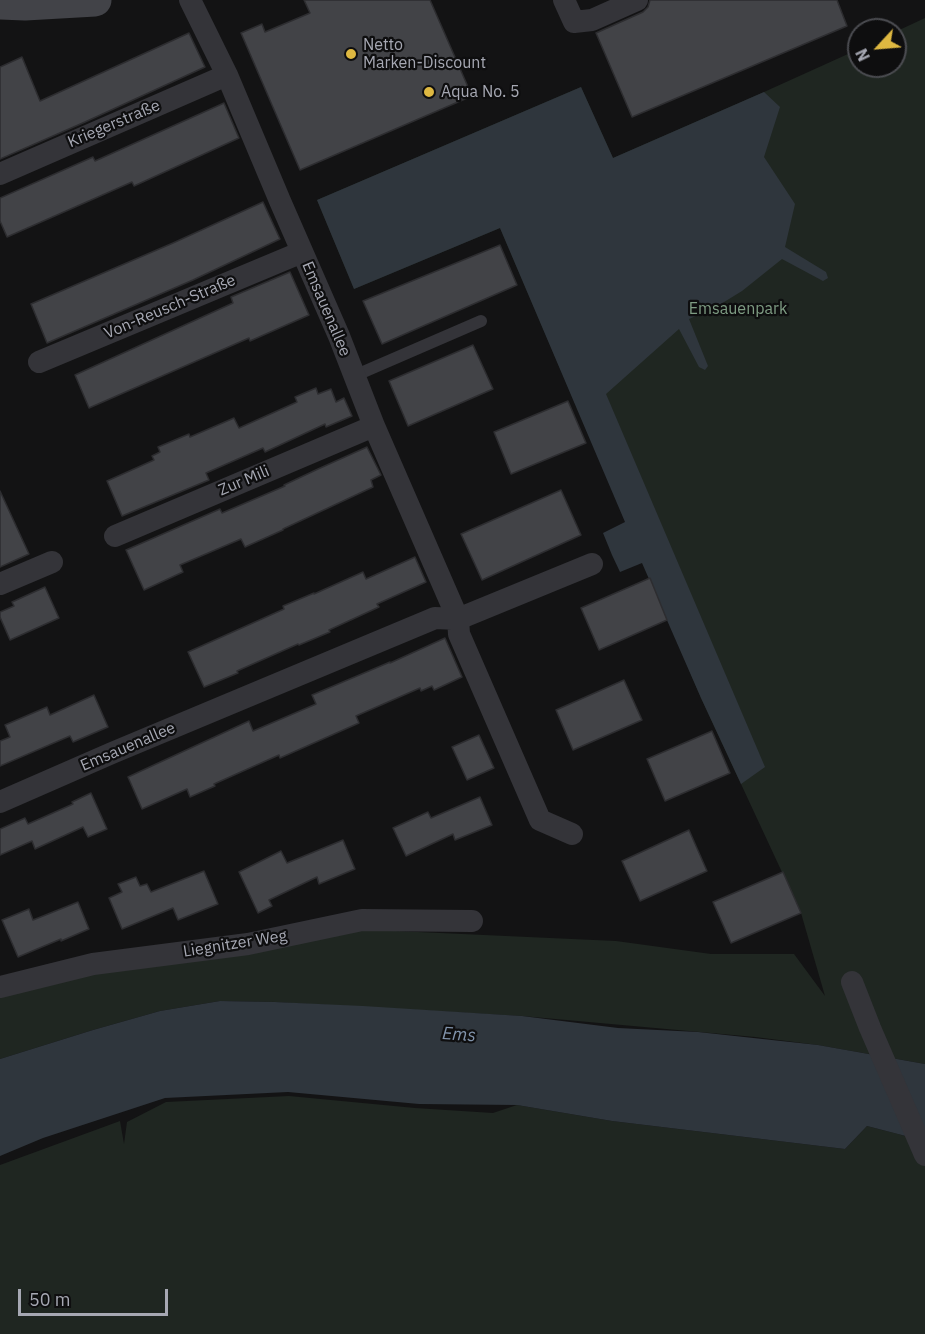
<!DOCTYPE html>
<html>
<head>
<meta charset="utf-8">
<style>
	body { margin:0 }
	#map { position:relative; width:925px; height:1334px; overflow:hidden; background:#131314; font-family:"IBM Plex Sans",sans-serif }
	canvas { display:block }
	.north { position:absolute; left:847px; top:18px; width:60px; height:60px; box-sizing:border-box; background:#0e0e0f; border:2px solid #4b4c51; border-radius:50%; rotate:244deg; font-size:16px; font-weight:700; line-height:24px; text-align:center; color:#a6a8b3 }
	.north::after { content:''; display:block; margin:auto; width:21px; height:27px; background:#deb841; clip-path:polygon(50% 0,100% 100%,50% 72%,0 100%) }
	.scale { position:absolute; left:18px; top:1289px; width:150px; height:27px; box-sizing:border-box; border:3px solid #a6a8b3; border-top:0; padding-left:8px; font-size:18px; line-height:21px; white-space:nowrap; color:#a6a8b3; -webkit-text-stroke:4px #0e0e0f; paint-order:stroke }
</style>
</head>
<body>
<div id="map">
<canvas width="925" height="1334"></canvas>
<div class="north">N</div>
<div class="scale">50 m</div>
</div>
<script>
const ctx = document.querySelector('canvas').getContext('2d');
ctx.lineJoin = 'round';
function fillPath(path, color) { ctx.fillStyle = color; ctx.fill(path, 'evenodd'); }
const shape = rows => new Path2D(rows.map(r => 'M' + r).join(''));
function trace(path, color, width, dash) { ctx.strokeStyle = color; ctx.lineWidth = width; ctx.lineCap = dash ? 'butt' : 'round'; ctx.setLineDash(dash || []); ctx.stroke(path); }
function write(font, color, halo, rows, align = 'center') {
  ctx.font = font + ' "IBM Plex Sans",sans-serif'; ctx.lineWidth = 4.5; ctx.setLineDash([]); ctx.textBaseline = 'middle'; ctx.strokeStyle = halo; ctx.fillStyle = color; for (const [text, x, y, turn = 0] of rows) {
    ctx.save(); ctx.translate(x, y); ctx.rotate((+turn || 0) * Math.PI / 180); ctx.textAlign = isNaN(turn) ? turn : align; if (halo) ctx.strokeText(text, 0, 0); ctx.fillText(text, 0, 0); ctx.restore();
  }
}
fillPath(shape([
	[925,18,925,1064,818,1045,755,1037,522,1016,275,1002,220,1001,160,1011,93,1030,0,1059,0,993,91,970,352,929,616,941,711,954,794,954,825,996,801,913,701,698,500,228,354,289,317,200,581,87,613,158,764,92,859,49,859,66,895,66,895,32],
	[289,1096,415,1108,493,1113,517,1105,612,1121,845,1149,867,1126,925,1141,925,1334,0,1334,0,1165,120,1121,124,1144,127,1122,166,1102]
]), '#1f2621');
fillPath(shape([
	[581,87,613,158,764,92,780,107,764,157,795,204,785,247,826,272,828,278,823,281,782,259,742,291,716,307,689,319,708,366,705,370,699,367,679,329,606,394,765,767,741,784,701,698,642,563,620,572,612,555,603,533,625,522,500,228,354,289,317,200],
	[220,1001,275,1002,363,1006,522,1016,618,1028,698,1032,818,1045,925,1064,925,1141,867,1126,845,1149,612,1121,517,1105,419,1104,288,1092,165,1098,43,1138,0,1156,0,1059,93,1030,160,1011]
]), '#2f363d');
const building = shape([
	[304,0,430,0,472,96,300,170,241,33,262,24,265,32,310,13,304,0],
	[650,0,837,0,847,26,632,117,596,33,643,12,648,7,650,0],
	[189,33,205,67,85,122,0,159,0,67,22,57,40,101,189,33],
	[224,103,239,138,134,186,132,182,7,237,0,221,0,198,93,157,95,161,224,103],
	[263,202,280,239,193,280,47,343,31,304,173,243,263,202],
	[500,245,517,285,382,344,363,301,500,245],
	[290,272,309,315,250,341,249,338,89,408,75,375,233,303,231,297,290,272],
	[473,345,493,389,408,426,389,381,473,345],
	[316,388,318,394,331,389,336,402,344,398,352,416,326,427,325,424,265,452,263,448,206,473,209,480,122,516,107,481,154,460,152,456,160,452,158,447,189,434,190,437,234,418,239,428,297,402,295,397,316,388],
	[568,401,586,443,511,474,494,432,568,401],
	[367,447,381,475,371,480,373,487,283,529,283,530,245,547,241,539,180,565,183,572,144,590,126,550,220,509,222,513,285,486,284,485,318,469,367,447],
	[561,490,581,535,482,580,461,534,561,490],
	[0,491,29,554,0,567,0,491],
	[415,557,426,582,377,604,379,607,329,630,330,632,299,645,298,644,237,671,238,673,204,687,188,652,284,609,283,606,314,593,314,594,363,572,366,579,415,557],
	[650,578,667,620,599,650,581,608,650,578],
	[45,587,59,618,10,640,0,617,0,612,14,606,12,602,45,587],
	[445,638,462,677,434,690,432,686,421,691,420,688,356,716,359,723,280,758,279,755,214,784,215,786,190,797,187,789,142,809,128,777,249,721,253,731,316,704,312,695,390,662,390,663,445,638],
	[624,680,642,720,573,750,556,710,624,680],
	[94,695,108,727,73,742,70,736,0,766,0,741,10,737,5,725,47,707,50,715,94,695],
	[712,731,730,773,665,801,647,759,712,731],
	[479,735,494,768,467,780,452,747,479,735],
	[91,793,107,829,88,837,83,827,35,849,32,841,0,855,0,829,25,818,28,824,73,804,72,802,91,793],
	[480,797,492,825,455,840,453,834,406,856,393,828,428,812,431,818,480,797],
	[689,830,707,871,640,901,622,861,689,830],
	[343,840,355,869,319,884,317,877,269,900,272,906,258,913,239,872,281,851,287,863,343,840],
	[204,871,218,904,178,920,173,908,122,929,109,898,122,892,118,884,136,877,140,886,147,884,151,892,204,871],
	[783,872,801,913,731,943,713,902,783,872],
	[78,902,89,929,61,941,61,939,18,957,2,920,29,909,33,920,78,902]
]);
fillPath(building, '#424347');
trace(building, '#2d2d30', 1.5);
trace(shape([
	[354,376,481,321]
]), '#343439', 12);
trace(shape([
	[190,0,227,75,280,201,339,336,374,426,458,619,459,634,540,820,572,834],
	[564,0,574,22,592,20,637,0],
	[0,174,227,75],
	[39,362,302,252],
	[115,536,374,426],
	[0,584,52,562],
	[0,802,112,753,435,618,458,619,592,564],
	[852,982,870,1028,925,1155],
	[0,987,93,964,248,944,362,920,472,921]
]), '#343439', 22);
trace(shape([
	[0,3,25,4,95,0]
]), '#424348', 33);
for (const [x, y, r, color] of [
	[351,54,6,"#deb841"],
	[429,92,6,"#deb841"]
]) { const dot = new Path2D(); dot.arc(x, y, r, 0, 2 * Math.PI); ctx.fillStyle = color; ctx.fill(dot); trace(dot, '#0e0e0f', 2); }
write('16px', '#a6a8b3', '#0e0e0f', [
	["Netto",363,45],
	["Marken-Discount",363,63],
	["Aqua No. 5",441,92]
], 'left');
write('16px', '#a6a8b3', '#0e0e0f', [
	["Kriegerstraße",114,124,-23],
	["Von-Reusch-Straße",170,307,-23],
	["Emsauenallee",326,309,67],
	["Zur Mili",244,481,-23],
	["Emsauenallee",128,747,-23],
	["Liegnitzer Weg",235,944,-9]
]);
write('16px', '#7e9c83', '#0e0e0f', [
	["Emsauenpark",738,309]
]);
write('italic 18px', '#8093ab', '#0e0e0f', [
	["Ems",459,1035,4]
]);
</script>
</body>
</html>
